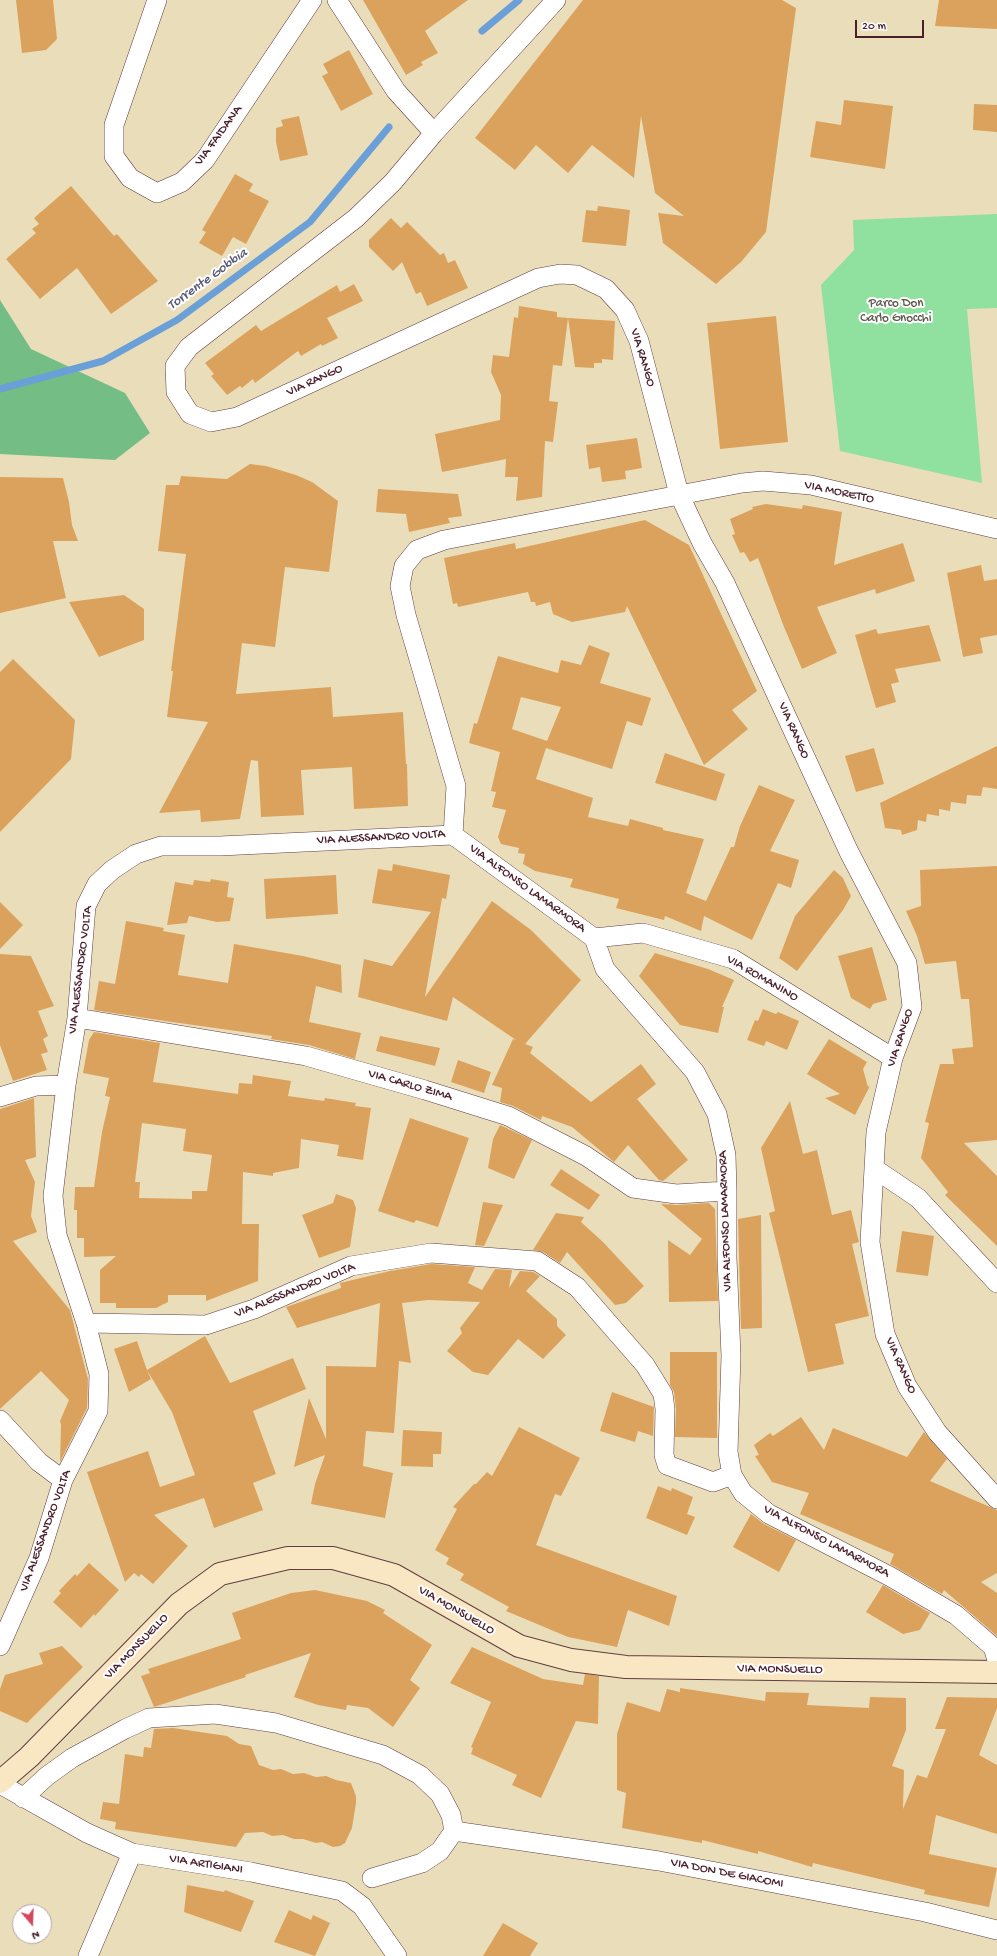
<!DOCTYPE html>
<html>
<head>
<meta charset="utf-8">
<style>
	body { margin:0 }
	#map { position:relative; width:997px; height:1956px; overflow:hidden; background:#eadeba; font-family:"Gochi Hand",sans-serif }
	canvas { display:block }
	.north { position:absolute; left:12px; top:1904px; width:40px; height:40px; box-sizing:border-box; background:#fff; border:1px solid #b7a5aa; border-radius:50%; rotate:161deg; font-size:11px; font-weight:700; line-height:16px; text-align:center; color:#4a1f2b }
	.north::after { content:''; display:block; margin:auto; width:14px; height:18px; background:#d1495b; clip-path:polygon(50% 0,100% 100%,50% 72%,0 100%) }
	.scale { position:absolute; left:855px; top:20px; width:69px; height:18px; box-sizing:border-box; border:2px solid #4a1f2b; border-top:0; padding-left:5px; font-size:12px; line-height:14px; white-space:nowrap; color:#4a1f2b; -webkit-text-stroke:3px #fff; paint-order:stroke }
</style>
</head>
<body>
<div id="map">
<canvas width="997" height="1956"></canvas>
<div class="north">N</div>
<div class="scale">20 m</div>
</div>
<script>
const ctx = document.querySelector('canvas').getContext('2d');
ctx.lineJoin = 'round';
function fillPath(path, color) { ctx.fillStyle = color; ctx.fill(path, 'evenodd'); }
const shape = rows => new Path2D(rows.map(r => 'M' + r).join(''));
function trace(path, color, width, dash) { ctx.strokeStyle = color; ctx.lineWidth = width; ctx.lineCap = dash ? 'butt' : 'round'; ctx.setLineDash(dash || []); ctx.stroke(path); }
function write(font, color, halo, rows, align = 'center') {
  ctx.font = font + ' "Gochi Hand",sans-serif'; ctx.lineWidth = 4; ctx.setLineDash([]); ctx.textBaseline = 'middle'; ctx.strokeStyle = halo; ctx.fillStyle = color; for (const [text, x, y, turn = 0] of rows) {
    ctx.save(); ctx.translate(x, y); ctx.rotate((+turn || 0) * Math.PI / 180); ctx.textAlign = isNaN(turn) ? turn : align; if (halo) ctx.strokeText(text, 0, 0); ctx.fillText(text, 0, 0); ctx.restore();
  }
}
fillPath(shape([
	[997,214,997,308,967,309,982,483,840,451,821,285,854,250,853,220]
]), '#90e09f');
fillPath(shape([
	[0,300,31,349,125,393,150,433,115,460,0,454]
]), '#74be86');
trace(shape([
	[482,31,519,0],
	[0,389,103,361,177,320,310,222,389,127]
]), '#6a9fd7', 7);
fillPath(shape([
	[16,0,53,0,57,39,46,50,22,53],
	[363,0,468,0,425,31,438,53,421,62,423,65,406,75],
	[583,0,782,0,796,8,766,232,741,262,716,284,663,243,658,213,684,216,655,193,641,116,634,178,592,145,568,173,536,145,515,170,475,138],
	[939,0,997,0,997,29,935,26],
	[349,50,373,94,341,111,322,76,328,73,323,64],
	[844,100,893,106,885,169,810,157,816,121,841,125],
	[974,104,997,105,997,132,973,130],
	[299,116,308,155,280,161,276,142,276,128,283,126,281,120],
	[235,174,253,184,249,191,269,201,246,244,233,237,222,256,199,243,206,232,202,230],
	[71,186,114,236,117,234,158,281,111,314,77,268,40,299,6,259,36,233,32,229,39,224,34,218],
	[598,206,630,210,626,246,582,242,586,210,597,211],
	[391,218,401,228,407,222,440,255,444,253,448,263,455,260,468,288,427,306,421,292,416,294,402,262,393,271,369,247,369,240],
	[354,284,363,301,327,318,338,338,322,346,321,344,301,356,298,351,255,383,253,379,242,388,240,386,227,395,211,376,214,374,205,363,256,325,261,331,337,285,340,292],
	[519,306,557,312,557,317,568,318,562,366,553,365,549,401,558,402,553,442,545,441,542,497,516,501,518,477,505,477,506,459,442,472,435,434,500,420,501,395,491,372,493,355,509,357,514,317,518,318],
	[776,316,788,442,720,449,707,323],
	[568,318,615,321,613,360,602,359,602,363,594,363,594,368,575,367],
	[637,438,642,468,625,471,626,479,602,482,600,467,589,469,586,445],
	[250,464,266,466,296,475,312,482,338,501,329,572,285,567,275,647,242,643,236,694,331,687,333,717,403,712,406,764,407,764,408,806,354,809,352,767,301,770,304,815,261,817,258,761,251,760,240,819,201,822,200,810,159,813,208,722,167,717,173,671,171,671,186,554,158,551,166,485,179,485,181,476,227,479],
	[0,477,63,478,69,502,72,525,78,541,53,541,66,598,0,613],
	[378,489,458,494,462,516,448,518,450,523,409,532,406,514,376,512],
	[766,504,802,509,803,505,842,512,834,565,903,543,915,581,876,594,875,589,817,607,837,653,802,669,784,627,758,558,750,562,744,552,740,553,732,535,735,534,730,519,753,509,752,507],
	[645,520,689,545,757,691,732,710,748,729,704,765,627,606,625,612,572,622,553,614,550,602,536,606,535,602,531,602,528,592,458,607,457,603,453,604,444,558,515,543,516,549],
	[981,565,984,581,997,579,997,635,980,638,983,653,963,657,947,573],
	[124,595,144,609,144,640,99,657,69,602],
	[929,625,941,661,895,669,899,682,891,684,896,702,876,708,855,635,876,629,878,634],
	[589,645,610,653,600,683,651,698,642,726,627,721,612,769,546,748,536,779,593,798,588,817,628,826,630,819,663,828,663,830,704,839,686,893,706,901,731,847,734,847,740,826,759,785,795,800,770,851,799,860,791,888,778,883,752,940,704,916,701,931,665,916,664,920,616,908,619,899,570,887,573,879,535,871,523,864,525,854,518,853,519,848,501,844,498,837,506,810,492,807,496,792,491,791,500,752,469,743,474,723,477,724,498,656,558,673,561,660,581,665],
	[521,697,561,707,547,741,512,729],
	[13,659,75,720,71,759,0,832,0,672],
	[997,746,997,789,983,787,981,796,967,795,966,804,951,802,950,811,939,809,939,816,927,814,926,822,918,820,917,830,902,835,901,830,885,828,880,803],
	[874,748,884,784,856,792,845,756],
	[665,753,725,774,716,801,655,783],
	[393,864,450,875,446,899,442,898,425,997,492,901,531,930,581,980,525,1044,533,1047,530,1053,591,1102,641,1064,656,1084,637,1099,688,1160,663,1181,659,1180,628,1145,614,1162,572,1127,542,1116,541,1120,513,1106,500,1102,502,1088,492,1085,513,1039,516,1040,453,997,447,1021,358,997,364,959,392,966,431,912,372,903,378,869,392,871],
	[997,866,997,1140,964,1143,997,1176,997,1246,945,1195,948,1192,921,1158,929,1123,925,1122,940,1064,954,1064,952,1049,973,1047,969,999,961,999,956,961,925,964,917,936,906,911,921,906,920,870],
	[834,870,843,878,851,896,843,910,797,971,779,958,795,916],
	[336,875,338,914,266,919,264,879],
	[211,879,229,882,227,897,234,898,230,921,217,922,189,916,187,923,167,925,175,882,193,885,194,880,210,882],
	[0,902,23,925,0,949],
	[126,921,164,928,163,931,185,935,178,975,228,983,234,944,303,956,341,965,342,993,316,986,309,1022,361,1033,355,1059,309,1045,271,1039,272,1036,165,1021,94,1010,99,981,115,984],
	[872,947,887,1000,873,1004,870,1009,851,998,838,956],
	[655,953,708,969,734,980,722,1007,724,1007,718,1033,680,1025,639,976],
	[0,954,31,956,54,1006,38,1011,48,1036,43,1039,48,1052,41,1054,47,1070,13,1081,0,1045],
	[763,1009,776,1014,778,1012,799,1021,787,1050,766,1041,764,1046,747,1040,755,1020,758,1021],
	[94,1032,160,1043,153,1082,238,1094,239,1083,252,1084,253,1075,291,1081,288,1096,324,1101,325,1098,356,1103,355,1106,371,1108,363,1160,337,1156,339,1145,301,1139,299,1168,273,1173,273,1176,243,1172,242,1224,259,1224,258,1281,206,1301,206,1295,168,1295,168,1302,156,1308,116,1308,116,1303,100,1303,100,1270,116,1256,84,1257,84,1238,77,1238,77,1210,74,1210,75,1187,94,1187,102,1132,110,1097,105,1096,109,1078,83,1073,89,1040],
	[142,1123,186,1129,183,1151,212,1155,207,1191,192,1191,192,1199,139,1198,140,1182,135,1182],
	[380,1036,440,1048,435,1066,376,1051],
	[829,1039,867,1062,863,1069,868,1087,870,1086,855,1115,825,1098,840,1094,807,1074],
	[458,1060,491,1072,484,1093,451,1082],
	[34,1098,36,1157,25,1160,35,1182,31,1216,37,1232,13,1241,70,1310,88,1379,87,1408,60,1462,61,1425,60,1421,69,1400,41,1371,0,1409,0,1109],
	[790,1101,803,1154,817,1150,832,1215,851,1210,859,1242,852,1244,869,1316,835,1324,844,1364,808,1372,769,1213,775,1211,761,1148],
	[410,1118,469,1138,438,1227,416,1220,414,1223,378,1211],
	[500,1125,532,1140,514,1179,488,1168,493,1139],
	[561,1169,600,1195,589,1210,550,1185],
	[336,1194,353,1200,356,1208,350,1247,319,1258,302,1215,333,1203],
	[483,1202,503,1205,484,1246,475,1245],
	[709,1203,715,1209,718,1301,669,1302,668,1240,690,1255,702,1239,661,1204,677,1205],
	[556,1213,584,1217,581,1222,603,1242,644,1286,626,1303,615,1305,567,1252,560,1263,543,1252,533,1250],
	[761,1215,762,1328,741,1329,738,1219],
	[902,1231,934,1236,928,1276,896,1272],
	[431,1264,475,1267,468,1283,482,1290,495,1269,512,1270,509,1288,520,1271,533,1272,540,1276,526,1291,557,1319,557,1326,566,1335,543,1359,518,1339,488,1375,473,1372,447,1351,462,1333,460,1328,480,1302,428,1300,402,1303,411,1363,399,1361,394,1433,366,1431,363,1466,393,1473,385,1518,311,1504,315,1484,325,1455,294,1467,309,1398,326,1439,326,1366,376,1367,380,1303,297,1328,286,1307,341,1288,340,1283,390,1271],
	[205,1336,230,1383,293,1358,306,1389,253,1411,276,1474,253,1483,263,1510,214,1528,204,1498,154,1515,188,1546,153,1584,141,1574,139,1577,134,1573,125,1582,87,1472,148,1451,160,1487,195,1475,172,1412,147,1370,151,1379,129,1392,114,1349,137,1341,147,1370],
	[670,1352,717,1352,717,1438,675,1437,676,1409,674,1392,670,1385],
	[612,1392,654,1407,653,1436,638,1431,635,1442,600,1431],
	[801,1417,824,1450,833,1428,907,1457,924,1432,947,1459,930,1481,997,1510,997,1573,981,1582,997,1593,997,1636,944,1590,942,1594,890,1564,894,1554,800,1514,809,1493,772,1482,755,1456,759,1455,754,1445,770,1433,773,1436],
	[519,1427,580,1458,561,1496,555,1494,536,1545,677,1596,669,1626,628,1610,617,1647,568,1637,506,1611,509,1607,460,1580,464,1574,446,1564,449,1558,435,1550,457,1509,453,1507,474,1484,476,1484,487,1472,492,1476],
	[403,1430,442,1432,441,1454,433,1454,433,1467,401,1466],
	[658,1486,671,1491,672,1488,693,1497,687,1514,695,1517,687,1535,646,1518],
	[751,1514,764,1524,796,1540,779,1572,733,1547],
	[89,1563,119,1590,95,1616,94,1614,81,1628,53,1602,61,1593,59,1591,75,1574,77,1576],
	[883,1585,930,1613,920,1630,903,1634,866,1612],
	[315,1590,367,1601,385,1610,383,1613,432,1645,410,1680,420,1688,393,1727,368,1708,347,1705,346,1710,318,1705,294,1697,311,1653,245,1675,246,1677,154,1707,141,1676,150,1673,148,1669,241,1639,232,1613,291,1593],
	[62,1646,83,1667,27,1723,0,1711,0,1689,5,1675,43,1664,39,1653],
	[472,1647,543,1679,583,1685,585,1674,599,1676,598,1724,576,1721,541,1798,512,1785,517,1775,471,1754,473,1748,471,1747,491,1702,450,1683],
	[680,1688,765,1701,766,1692,809,1693,807,1705,869,1708,870,1697,906,1698,906,1730,892,1766,904,1770,903,1809,917,1775,927,1778,946,1729,935,1729,947,1697,997,1698,997,1708,979,1755,997,1765,997,1834,936,1815,929,1854,997,1868,989,1907,924,1894,925,1890,813,1863,812,1867,758,1851,758,1854,702,1840,702,1843,622,1828,626,1793,617,1790,617,1734,627,1702,660,1712,667,1689,680,1692],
	[173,1728,227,1736,239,1744,251,1746,259,1765,273,1770,281,1769,293,1774,304,1773,316,1777,326,1776,336,1780,351,1783,356,1796,356,1803,352,1828,345,1843,340,1846,333,1847,322,1842,316,1843,303,1839,294,1839,283,1835,272,1836,263,1832,245,1833,236,1847,115,1829,116,1822,100,1819,103,1802,119,1804,125,1754,143,1757,144,1747,151,1748,154,1729],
	[187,1885,224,1892,225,1890,254,1901,241,1932,184,1912],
	[289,1910,311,1920,313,1915,330,1923,315,1956,274,1942],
	[503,1923,538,1943,530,1956,483,1956]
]), '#dba25d');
const street = shape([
	[157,0,114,125,114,156,130,178,157,193,182,182,205,160,312,0],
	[337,0,396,91,434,133],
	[556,0,434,133,393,182,356,218,189,347,175,366,176,392,190,414,211,422,237,417,538,278,560,274,577,275,606,289,625,310,639,341,679,494,702,543,725,583,849,852,907,963,912,1007,893,1058,876,1132,870,1242,885,1334,907,1386,937,1432,997,1499],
	[997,529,811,485,763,481,742,483,444,540,417,550,404,566,400,586,406,615,456,786,453,835,594,938,605,969,695,1072,717,1114,726,1155,727,1191,727,1258,731,1356,728,1452,732,1475,743,1493,769,1514,891,1577,956,1615,993,1647,997,1660],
	[594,938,643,933,733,959,893,1058],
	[77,1018,306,1056,425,1090,508,1116,586,1156,633,1188,676,1194,727,1191],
	[0,1097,36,1086,66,1085],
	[875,1169,918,1198,997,1283],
	[86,1323,206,1325,254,1309,351,1266,431,1253,537,1261,577,1287,645,1365,663,1394,665,1409,664,1455,667,1465,713,1482,732,1475],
	[0,1420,39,1462,63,1480],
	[0,1646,39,1558,63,1480,98,1411,99,1374,86,1323,57,1235,53,1196,66,1085,77,1018,86,906,97,884,112,870,136,854,161,846,220,846,453,835],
	[0,1784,87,1833,132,1853,251,1872,342,1891,362,1906,397,1956],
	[23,1798,47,1776,72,1758,125,1729,149,1718,215,1714,276,1723,383,1755,420,1775,440,1794,451,1815,454,1831,440,1851,422,1863,372,1878],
	[454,1831,659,1861,925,1912,997,1930],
	[88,1956,132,1853]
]);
const secondary = shape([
	[0,1782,29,1757,179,1604,220,1574,288,1558,333,1558,394,1575,519,1646,571,1660,626,1667,997,1672]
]);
trace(street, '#623c40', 20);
trace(secondary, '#623c40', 24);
trace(street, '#fff', 19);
trace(secondary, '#f9e7c3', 22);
write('13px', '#4a1f2b', '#fff', [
	["VIA FAIDANA",219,136,-54],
	["VIA RANGO",642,358,73],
	["VIA RANGO",315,381,-25],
	["VIA MORETTO",839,493,12],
	["VIA RANGO",793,731,66],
	["VIA ALESSANDRO VOLTA",381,838,-3],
	["VIA ALFONSO LAMARMORA",527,889,36],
	["VIA ALESSANDRO VOLTA",81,970,-83],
	["VIA ROMANINO",762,979,30],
	["VIA RANGO",901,1038,-72],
	["VIA CARLO ZIMA",410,1086,16],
	["VIA ALFONSO LAMARMORA",726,1221,-92],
	["VIA ALESSANDRO VOLTA",295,1291,-22],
	["VIA RANGO",900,1366,66],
	["VIA ALESSANDRO VOLTA",46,1531,-70],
	["VIA ALFONSO LAMARMORA",826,1542,28],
	["VIA MONSUELLO",456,1611,30],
	["VIA MONSUELLO",137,1647,-46],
	["VIA MONSUELLO",780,1670,1],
	["VIA ARTIGIANI",206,1865,9],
	["VIA DON DE GIACOMI",727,1874,11]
]);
write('13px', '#5f594e', '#fff', [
	["Parco Don",896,304],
	["Carlo Gnocchi",896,319]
]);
write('italic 14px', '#585978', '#fff', [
	["Torrente Gobbia",208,280,-36]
]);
</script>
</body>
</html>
